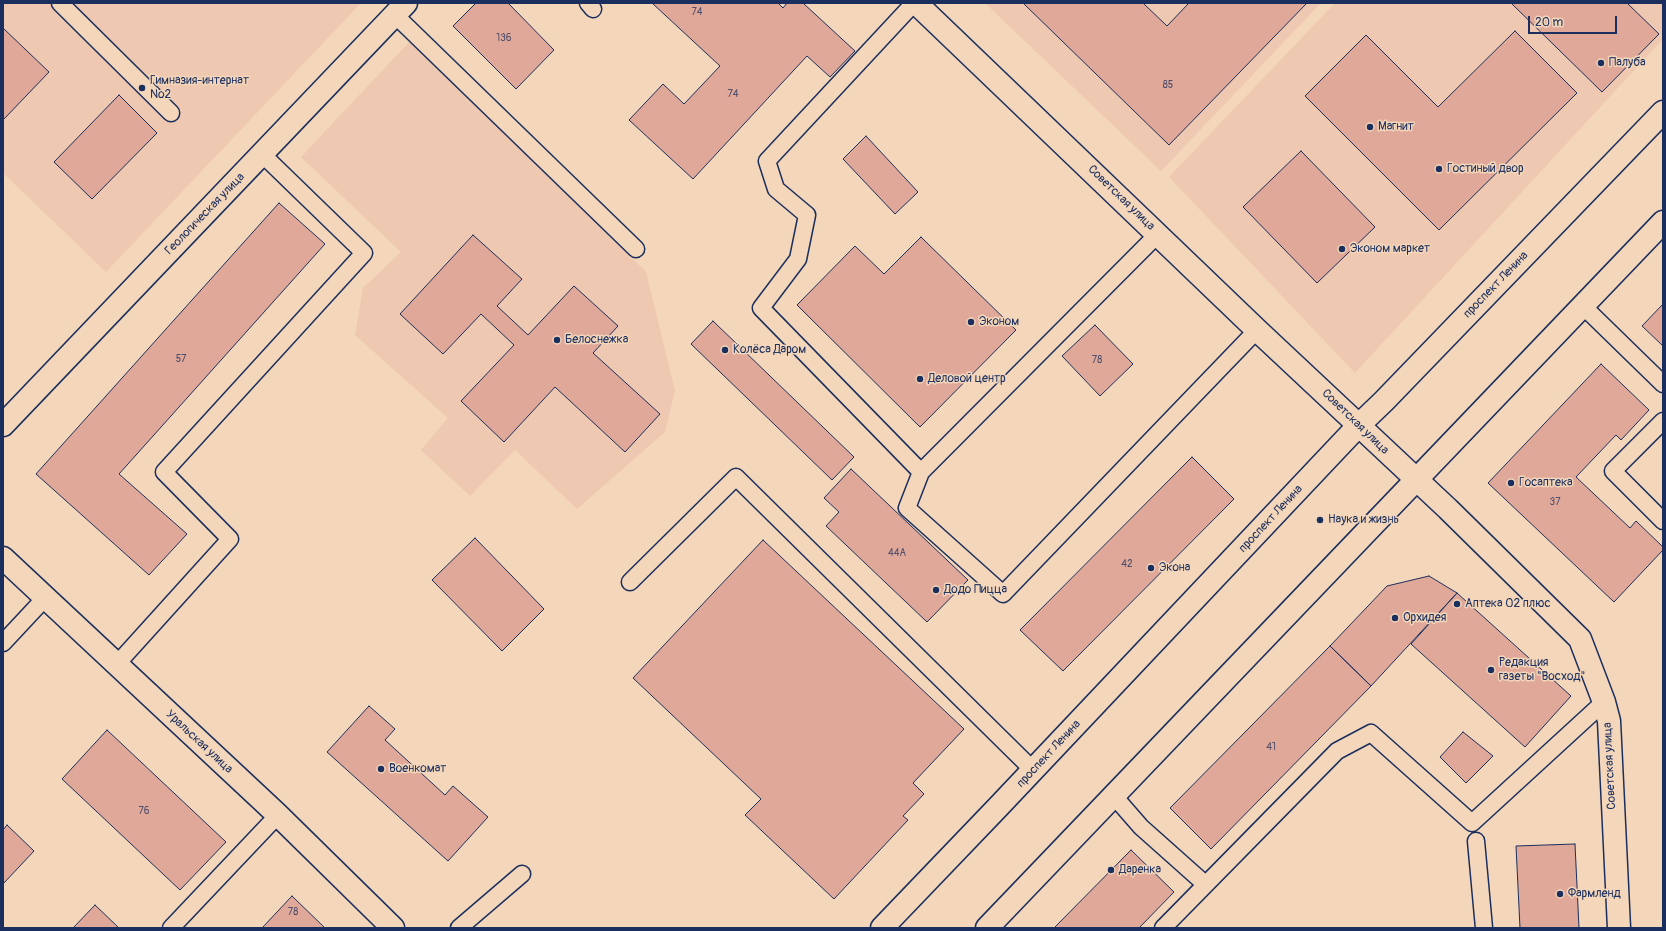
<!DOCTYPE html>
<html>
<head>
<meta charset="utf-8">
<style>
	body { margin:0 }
	#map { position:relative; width:1666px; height:931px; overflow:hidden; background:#f4d6ba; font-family:Pangolin,sans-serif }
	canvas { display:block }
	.frame { position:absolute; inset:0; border:4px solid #1b2f5e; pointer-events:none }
	.scale { position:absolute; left:1528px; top:16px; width:89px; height:18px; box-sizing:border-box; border:2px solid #1b2f5e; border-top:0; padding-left:5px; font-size:12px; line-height:14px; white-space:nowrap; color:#1b2f5e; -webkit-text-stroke:3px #f4d6ba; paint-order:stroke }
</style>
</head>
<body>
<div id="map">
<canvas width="1666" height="931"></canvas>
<div class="frame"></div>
<div class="scale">20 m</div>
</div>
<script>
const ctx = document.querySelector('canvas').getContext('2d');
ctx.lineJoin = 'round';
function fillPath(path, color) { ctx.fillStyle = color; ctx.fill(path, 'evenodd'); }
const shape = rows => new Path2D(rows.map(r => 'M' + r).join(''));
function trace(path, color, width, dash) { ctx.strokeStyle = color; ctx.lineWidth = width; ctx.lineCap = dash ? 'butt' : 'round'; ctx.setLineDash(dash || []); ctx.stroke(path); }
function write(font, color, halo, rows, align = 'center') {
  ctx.font = font + ' Pangolin,sans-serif'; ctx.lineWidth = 3; ctx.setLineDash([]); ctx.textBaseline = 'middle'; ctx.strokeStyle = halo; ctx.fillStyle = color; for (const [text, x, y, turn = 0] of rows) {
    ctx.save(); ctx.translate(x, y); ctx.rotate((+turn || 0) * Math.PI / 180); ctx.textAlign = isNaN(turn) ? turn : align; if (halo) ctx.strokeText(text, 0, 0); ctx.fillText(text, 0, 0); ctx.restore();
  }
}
fillPath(shape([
	[3,3,361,3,106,272,3,173],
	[985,3,1321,3,1161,171],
	[1335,3,1663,3,1663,39,1355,373,1169,177],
	[411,40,646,272,675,391,665,432,577,509,515,450,470,496,421,450,448,418,355,335,363,288,401,252,301,157]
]), '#eec8b0');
const building = shape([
	[476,3,508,3,554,50,516,89,453,26,476,3],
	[652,3,778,3,783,8,787,3,803,3,855,51,830,77,807,56,693,179,629,120,663,84,684,104,720,66,652,3],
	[1023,3,1143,3,1167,26,1189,3,1307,3,1169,145,1023,3],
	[1511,3,1627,3,1659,34,1602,92,1511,3],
	[3,28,49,72,4,119,3,118,3,28],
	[1515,31,1577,93,1439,230,1305,96,1366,35,1438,107,1515,31],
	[119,95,157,133,92,199,54,162,119,95],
	[866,136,918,192,895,214,843,159,866,136],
	[1301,151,1375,227,1317,283,1243,207,1301,151],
	[279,203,325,244,119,474,187,534,149,575,36,474,279,203],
	[473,235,522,279,497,306,528,335,574,286,618,326,593,353,660,414,625,452,555,387,504,442,461,401,514,345,481,314,443,354,400,314,473,235],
	[921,237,1016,330,920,427,797,305,855,246,884,274,921,237],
	[1663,304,1663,346,1642,326,1663,304],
	[713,321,854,457,832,480,691,344,713,321],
	[1095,325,1133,364,1100,396,1062,356,1095,325],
	[1601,364,1649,410,1621,440,1616,435,1576,477,1630,528,1636,521,1663,547,1663,550,1614,602,1488,483,1601,364],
	[1192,457,1234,499,1063,671,1020,630,1192,457],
	[851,469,968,580,927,622,826,526,839,512,824,498,851,469],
	[475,538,544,609,502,651,432,580,475,538],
	[763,540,964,729,913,783,924,794,903,816,908,820,834,899,745,815,761,799,633,678,763,540],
	[1429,576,1457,593,1371,686,1330,646,1387,586,1429,576],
	[1457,593,1571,696,1525,747,1411,644,1457,593],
	[1330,646,1371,686,1211,849,1170,808,1330,646],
	[369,706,395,729,385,740,445,795,453,786,488,817,448,861,327,752,369,706],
	[107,730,226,842,180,890,62,779,107,730],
	[1463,732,1493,756,1466,783,1440,757,1463,732],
	[7,825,34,851,3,884,3,830,7,825],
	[1575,844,1579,928,1520,928,1516,846,1575,844],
	[1131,850,1174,892,1139,928,1054,928,1131,850],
	[292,896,325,928,262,928,292,896],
	[95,905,119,928,73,928,95,905]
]);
fillPath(building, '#e0a898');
trace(building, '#1b2f5e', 1);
const lane = shape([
	[60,3,171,113],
	[588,3,593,9],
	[914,3,767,161,776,189,807,215,798,259,761,308,921,472,1158,234],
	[395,15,636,249],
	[1583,306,1663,384],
	[1663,421,1613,471,1663,521],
	[921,472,907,508,1003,594,1257,330],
	[630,582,736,477,1033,770],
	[3,643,45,598],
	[117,664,230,539,164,472,364,253,262,154],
	[1114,796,1141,827,1205,884],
	[1476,841,1484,928],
	[171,928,278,815],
	[459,928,522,874],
	[1163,928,1337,751,1371,733,1472,823,1604,702]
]);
const street = shape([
	[916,3,1257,330,1448,509,1580,639,1604,702,1609,721,1619,928],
	[3,425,406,3],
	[3,558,278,815,393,928]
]);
const secondary = shape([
	[882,928,999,806,1359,425,1384,401,1663,112],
	[987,928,1663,222]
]);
trace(lane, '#1b2f5e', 19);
trace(street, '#1b2f5e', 25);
trace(secondary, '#1b2f5e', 25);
trace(lane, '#f4d6ba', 16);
trace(street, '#f4d6ba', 22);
trace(secondary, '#f4d6ba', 22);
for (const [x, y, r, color] of [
	[1601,63,4,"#1b2f5e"],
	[142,88,4,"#1b2f5e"],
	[1370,127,4,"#1b2f5e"],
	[1439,169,4,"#1b2f5e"],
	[1342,249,4,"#1b2f5e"],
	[971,322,4,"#1b2f5e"],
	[557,340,4,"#1b2f5e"],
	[725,350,4,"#1b2f5e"],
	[920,379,4,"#1b2f5e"],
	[1511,483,4,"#1b2f5e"],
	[1320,520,4,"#1b2f5e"],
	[1151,568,4,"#1b2f5e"],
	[936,590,4,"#1b2f5e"],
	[1457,604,4,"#1b2f5e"],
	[1395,618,4,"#1b2f5e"],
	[1491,670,4,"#1b2f5e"],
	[381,769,4,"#1b2f5e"],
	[1111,870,4,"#1b2f5e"],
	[1560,894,4,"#1b2f5e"]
]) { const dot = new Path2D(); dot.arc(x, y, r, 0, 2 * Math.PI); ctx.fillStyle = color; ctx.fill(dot); trace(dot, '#f4d6ba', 1.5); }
write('10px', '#4c4d6c', null, [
	["74",697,12],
	["136",504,38],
	["85",1168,85],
	["74",733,94],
	["57",181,359],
	["78",1097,360],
	["37",1555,502],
	["44А",897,553],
	["42",1127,564],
	["41",1271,747],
	["76",144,811],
	["78",293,912]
]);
write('12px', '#1b2f5e', '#f4d6ba', [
	["Палуба",1609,63],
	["Гимназия-интернат",150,81],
	["№2",150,95],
	["Магнит",1378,127],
	["Гостиный двор",1447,169],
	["Эконом маркет",1350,249],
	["Эконом",979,322],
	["Белоснежка",565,340],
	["Колёса Даром",733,350],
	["Деловой центр",928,379],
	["Госаптека",1519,483],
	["Наука и жизнь",1328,520],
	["Экона",1159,568],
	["Додо Пицца",944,590],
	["Аптека 02 плюс",1465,604],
	["Орхидея",1403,618],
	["Редакция",1499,663],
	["газеты \"Восход\"",1499,677],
	["Военкомат",389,769],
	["Даренка",1119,870],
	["Фармленд",1568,894]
], 'left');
write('12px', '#1b2f5e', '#f4d6ba', [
	["Советская улица",1121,198,44],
	["Геологическая улица",205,214,-46],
	["проспект Ленина",1496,285,-46],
	["Советская улица",1355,422,44],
	["проспект Ленина",1271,519,-47],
	["Уральская улица",199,742,43],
	["проспект Ленина",1049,754,-47],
	["Советская улица",1610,766,-93]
]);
</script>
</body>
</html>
